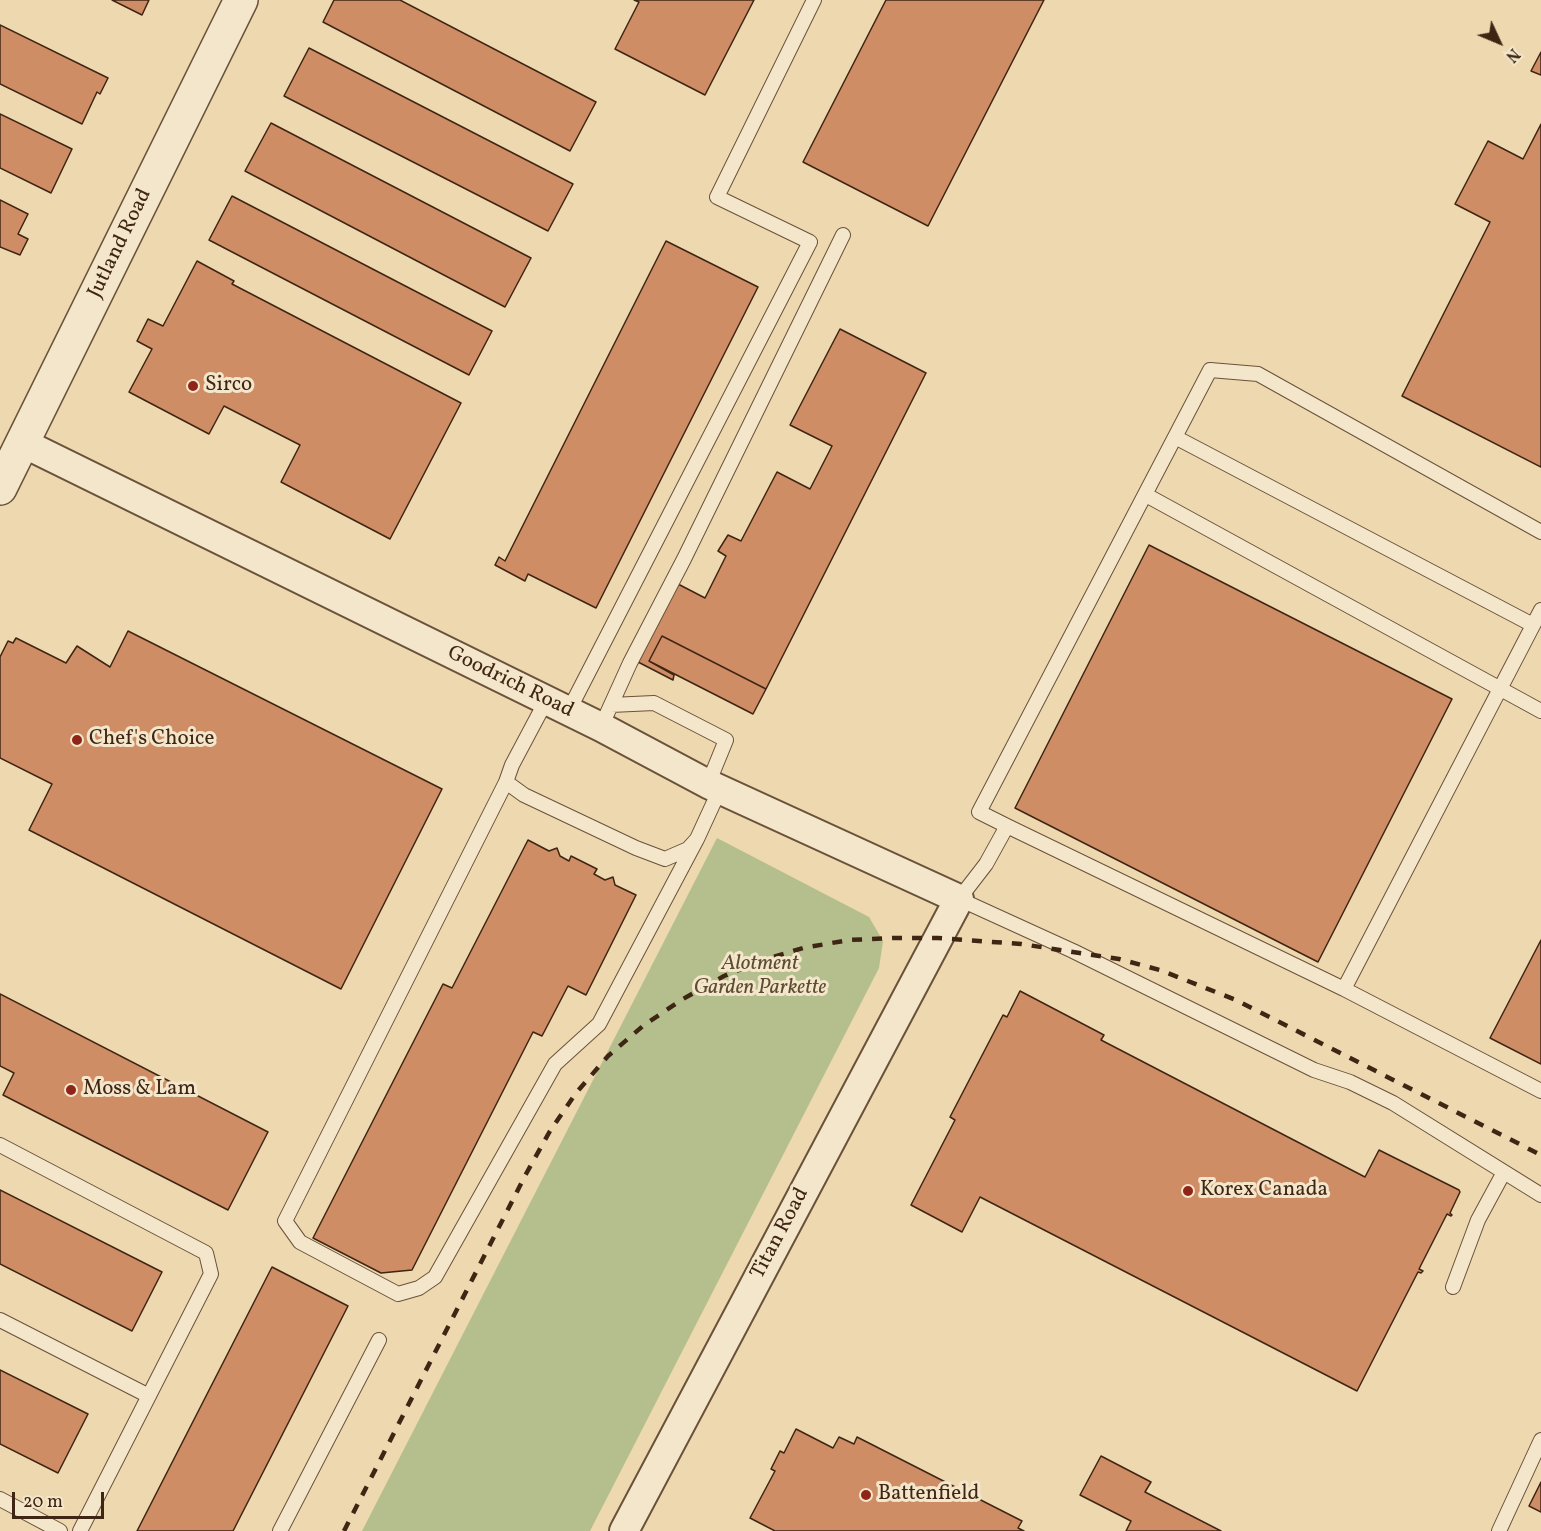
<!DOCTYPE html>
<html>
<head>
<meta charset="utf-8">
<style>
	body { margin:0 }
	#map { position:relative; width:1541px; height:1531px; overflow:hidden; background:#edd8af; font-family:Vollkorn,serif }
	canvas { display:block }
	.north { position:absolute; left:1469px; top:12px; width:60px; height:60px; -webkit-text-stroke:4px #f3e6cb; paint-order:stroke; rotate:134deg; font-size:16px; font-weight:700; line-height:24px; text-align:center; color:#3f2513 }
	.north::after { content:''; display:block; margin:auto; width:21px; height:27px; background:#3f2513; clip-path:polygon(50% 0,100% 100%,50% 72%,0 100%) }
	.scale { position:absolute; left:12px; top:1492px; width:92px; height:27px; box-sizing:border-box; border:3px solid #3f2513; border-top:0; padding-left:8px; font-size:18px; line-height:21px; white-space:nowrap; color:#3f2513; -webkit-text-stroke:4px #f3e6cb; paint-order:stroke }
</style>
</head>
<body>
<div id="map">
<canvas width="1541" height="1531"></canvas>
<div class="north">N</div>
<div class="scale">20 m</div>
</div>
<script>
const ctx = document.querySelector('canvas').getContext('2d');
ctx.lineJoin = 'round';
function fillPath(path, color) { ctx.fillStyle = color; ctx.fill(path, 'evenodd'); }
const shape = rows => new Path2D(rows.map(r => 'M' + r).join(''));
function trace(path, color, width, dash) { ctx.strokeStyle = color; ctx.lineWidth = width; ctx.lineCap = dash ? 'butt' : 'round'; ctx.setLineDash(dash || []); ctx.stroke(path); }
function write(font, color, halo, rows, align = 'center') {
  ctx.font = font + ' Vollkorn,serif'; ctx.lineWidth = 6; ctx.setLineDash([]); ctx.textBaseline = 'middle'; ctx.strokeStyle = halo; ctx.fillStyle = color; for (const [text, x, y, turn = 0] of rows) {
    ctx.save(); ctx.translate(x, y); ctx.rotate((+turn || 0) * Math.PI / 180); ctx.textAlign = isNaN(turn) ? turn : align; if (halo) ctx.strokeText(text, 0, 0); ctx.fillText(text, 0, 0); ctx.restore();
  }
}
fillPath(shape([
	[717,838,869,917,883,941,879,968,590,1531,362,1531]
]), '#b5bf8d');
const building = shape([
	[112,0,149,0,142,15,112,0],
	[334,0,400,0,596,102,570,151,323,22,334,0],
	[634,0,754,0,705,95,615,49,639,2,634,0],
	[886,0,1044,0,928,226,803,162,886,0],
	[0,25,108,78,100,94,97,92,82,124,0,84,0,25],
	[309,48,573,184,548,231,284,96,309,48],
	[1541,52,1541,75,1531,71,1541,52],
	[0,114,72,149,51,193,0,168,0,114],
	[271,123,531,258,505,307,245,171,271,123],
	[1541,124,1541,467,1402,396,1490,222,1455,204,1488,141,1523,159,1541,124],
	[232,196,492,331,469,375,209,240,232,196],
	[0,200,28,214,18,234,28,239,20,255,0,247,0,200],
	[666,241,758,287,596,608,528,574,525,581,495,565,499,557,505,561,666,241],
	[197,261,234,281,232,284,461,403,390,539,281,482,300,445,224,406,209,434,129,392,152,349,137,341,148,319,163,326,197,261],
	[840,329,926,373,766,689,662,636,649,661,674,675,673,680,638,662,678,584,705,598,726,556,718,551,728,535,741,541,777,472,810,489,832,446,790,425,840,329],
	[1149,545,1452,699,1318,962,1015,808,1149,545],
	[128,631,442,789,341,989,29,830,52,784,0,758,0,657,8,641,13,643,16,638,66,663,77,646,110,667,128,631],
	[662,636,766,689,753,714,649,661,662,636],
	[528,840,549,851,557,848,560,856,569,861,571,856,597,869,594,874,605,880,613,877,615,885,636,895,586,995,568,986,542,1036,533,1032,412,1270,381,1273,313,1238,443,984,452,988,528,840],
	[1541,940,1541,1064,1490,1038,1541,940],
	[1020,991,1104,1035,1101,1040,1365,1177,1379,1150,1459,1190,1460,1192,1450,1213,1452,1215,1451,1216,1447,1214,1419,1269,1423,1271,1421,1273,1418,1272,1357,1391,980,1197,962,1232,911,1205,955,1120,950,1117,1003,1015,1007,1017,1020,991],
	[0,994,268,1132,228,1210,3,1095,14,1073,0,1066,0,994],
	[0,1190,162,1272,132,1331,0,1264,0,1190],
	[272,1267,348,1306,233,1531,137,1531,272,1267],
	[0,1370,88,1414,58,1473,0,1444,0,1370],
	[796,1429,833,1448,839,1437,854,1444,857,1437,1022,1521,1018,1528,1024,1531,775,1531,750,1518,775,1471,771,1469,780,1451,784,1453,796,1429],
	[1101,1456,1151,1482,1145,1492,1221,1531,1126,1531,1131,1521,1080,1495,1101,1456],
	[1541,1482,1541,1512,1529,1506,1541,1482]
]);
fillPath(building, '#cf8d66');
trace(building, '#3f2513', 1.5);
const service = shape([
	[1175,437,1533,625],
	[1146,495,1541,711],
	[546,701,512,765,506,782,524,795,636,848,665,859,688,849,697,839,720,789],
	[611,705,654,703,726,740,708,784],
	[568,712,810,242,717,197,814,0],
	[601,727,630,663,684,559,843,235],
	[506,782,285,1221,300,1242,398,1294,419,1288,435,1277,555,1064,599,1024,697,839],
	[1007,826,979,812,1210,370,1258,374,1541,532],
	[1344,989,1541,610],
	[1541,1091,1344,989,1007,826,986,864,959,899,1073,951,1314,1070,1350,1082,1393,1103,1541,1195],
	[0,1145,206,1253,211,1274,80,1531],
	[1453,1287,1478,1220,1504,1172],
	[0,1320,149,1396],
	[0,1499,60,1531],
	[280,1531,379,1340],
	[1499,1531,1541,1440]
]);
const minor = shape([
	[23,443,601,727,708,784,959,899,624,1531]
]);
const tertiary = shape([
	[0,488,241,0]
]);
trace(service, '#6a523a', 16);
trace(minor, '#6a523a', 32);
trace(tertiary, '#6a523a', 36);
trace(service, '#f3e6cb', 14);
trace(minor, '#f3e6cb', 28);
trace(tertiary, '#f3e6cb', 33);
trace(shape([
	[344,1531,526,1174,550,1131,576,1093,608,1056,644,1025,683,999,724,976,763,960,803,948,849,940,893,938,938,938,1021,944,1119,959,1160,970,1236,1000,1541,1155]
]), '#3f2513', 4.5, [10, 10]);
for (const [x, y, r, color] of [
	[193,386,6,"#8f2418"],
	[77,740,6,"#8f2418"],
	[71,1090,6,"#8f2418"],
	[1188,1191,6,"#8f2418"],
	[866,1495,6,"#8f2418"]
]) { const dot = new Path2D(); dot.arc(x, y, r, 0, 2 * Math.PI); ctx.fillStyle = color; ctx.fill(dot); trace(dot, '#f3e6cb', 2); }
write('21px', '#3f2513', '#f3e6cb', [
	["Jutland Road",121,244,-64],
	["Goodrich Road",510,683,26],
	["Titan Road",781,1234,-62]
]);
write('21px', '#3f2513', '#f3e6cb', [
	["Sirco",205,386],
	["Chef's Choice",89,740],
	["Moss & Lam",83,1090],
	["Korex Canada",1200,1191],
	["Battenfield",878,1495]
], 'left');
write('italic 21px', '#5c4c32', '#f3e6cb', [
	["Alotment",760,965],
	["Garden Parkette",760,989]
]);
</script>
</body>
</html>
